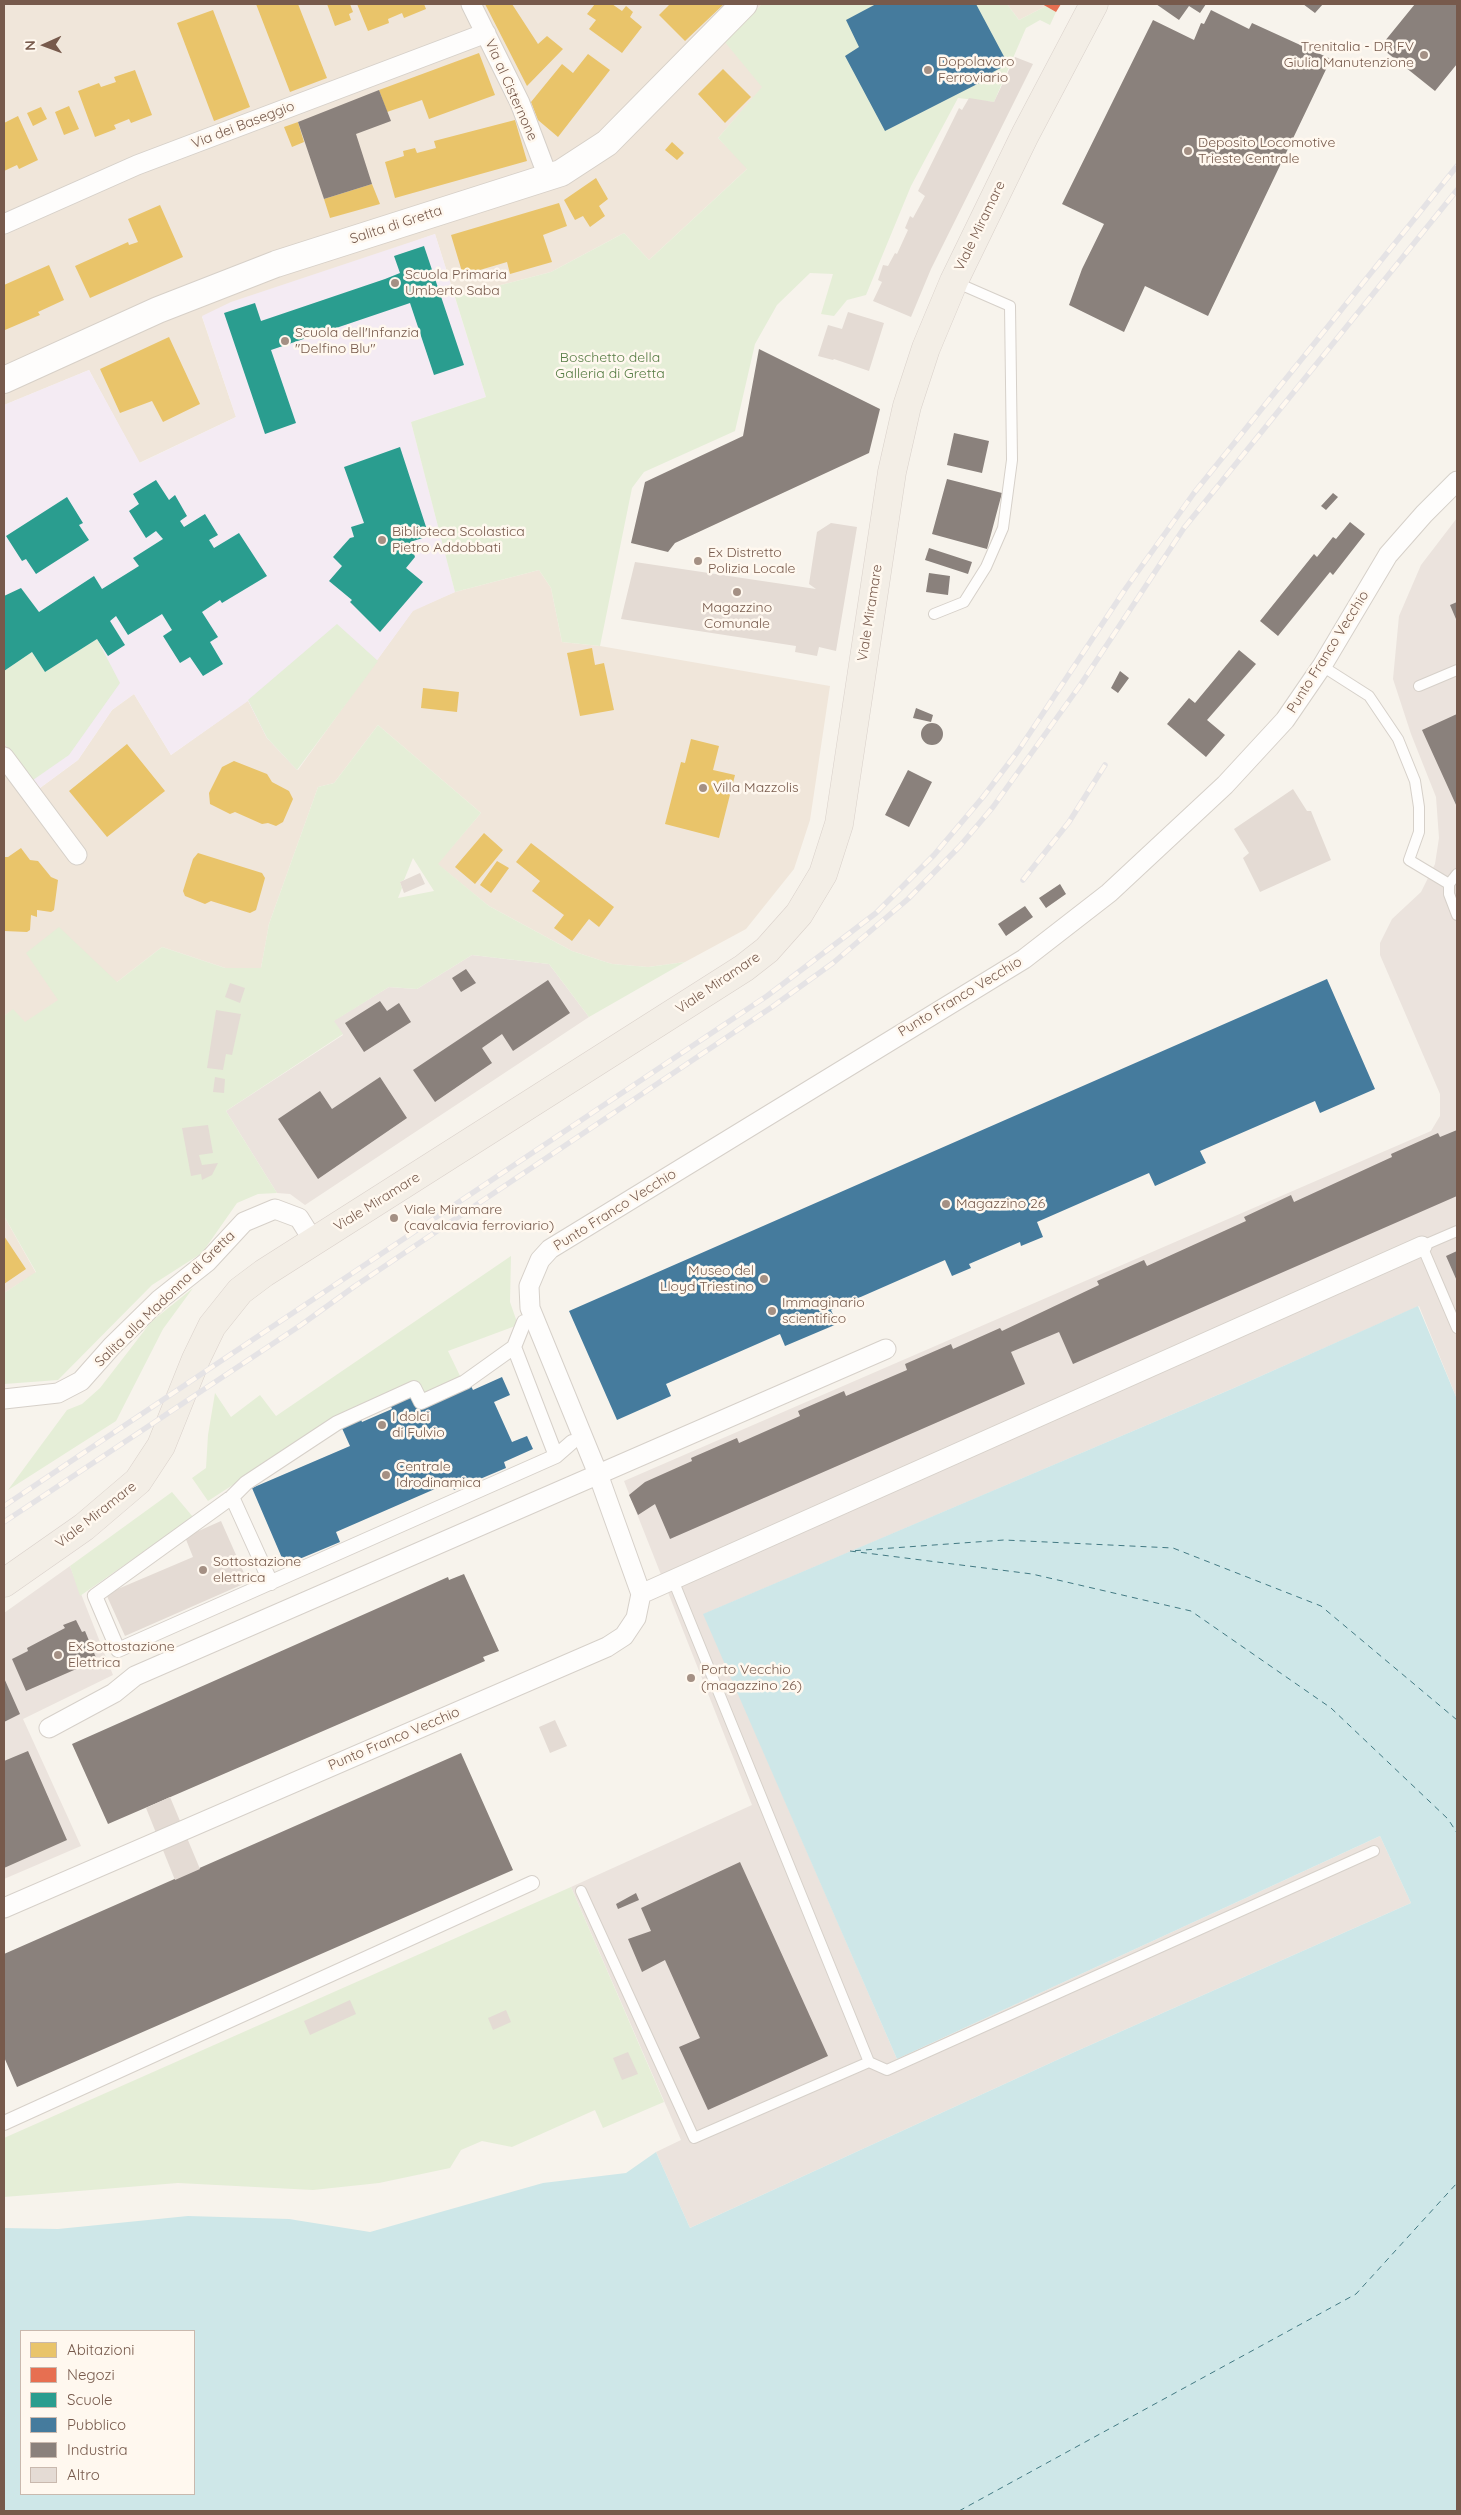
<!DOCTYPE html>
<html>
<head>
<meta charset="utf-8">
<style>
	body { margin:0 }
	#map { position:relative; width:1461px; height:2515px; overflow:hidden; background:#f7f3ec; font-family:Quicksand,sans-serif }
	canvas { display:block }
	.frame { position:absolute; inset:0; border:5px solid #775a4c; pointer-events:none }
	.legend { position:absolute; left:20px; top:2330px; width:175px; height:165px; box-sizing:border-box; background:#fff8ef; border:1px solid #c9b9ae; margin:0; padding:6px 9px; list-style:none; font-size:15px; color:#775a4c }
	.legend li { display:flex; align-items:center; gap:10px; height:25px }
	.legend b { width:25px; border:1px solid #c9b9ae }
	.north { position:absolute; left:20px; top:20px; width:50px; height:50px; -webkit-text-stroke:4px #fff8ef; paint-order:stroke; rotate:268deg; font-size:14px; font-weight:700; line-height:20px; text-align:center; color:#775a4c }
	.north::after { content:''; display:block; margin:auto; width:18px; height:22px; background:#775a4c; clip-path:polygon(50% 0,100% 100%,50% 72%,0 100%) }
</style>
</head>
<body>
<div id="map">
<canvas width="1461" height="2515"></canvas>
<div class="frame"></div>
<ul class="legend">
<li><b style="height:14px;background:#e9c46a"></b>Abitazioni</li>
<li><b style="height:14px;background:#e76f51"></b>Negozi</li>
<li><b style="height:14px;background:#2a9d8f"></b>Scuole</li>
<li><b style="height:14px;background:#457b9d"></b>Pubblico</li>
<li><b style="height:14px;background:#8a817c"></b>Industria</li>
<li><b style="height:14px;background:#e4dbd4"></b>Altro</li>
</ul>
<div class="north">N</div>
</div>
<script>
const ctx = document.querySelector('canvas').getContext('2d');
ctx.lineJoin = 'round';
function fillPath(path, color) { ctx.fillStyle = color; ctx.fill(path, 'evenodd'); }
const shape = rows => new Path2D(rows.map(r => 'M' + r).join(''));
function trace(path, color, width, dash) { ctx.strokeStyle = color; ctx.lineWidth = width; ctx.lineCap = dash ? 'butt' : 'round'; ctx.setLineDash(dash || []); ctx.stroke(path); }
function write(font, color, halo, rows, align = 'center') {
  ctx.font = font + ' Quicksand,sans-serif'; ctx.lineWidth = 5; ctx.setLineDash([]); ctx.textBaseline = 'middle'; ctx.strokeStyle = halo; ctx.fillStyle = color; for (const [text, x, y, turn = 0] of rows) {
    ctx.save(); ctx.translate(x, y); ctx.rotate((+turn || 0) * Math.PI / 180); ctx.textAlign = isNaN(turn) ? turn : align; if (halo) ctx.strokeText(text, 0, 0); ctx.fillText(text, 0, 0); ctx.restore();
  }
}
fillPath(shape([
	[4,4,762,4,725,41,763,87,718,138,748,168,649,260,624,233,551,272,455,297,435,234,202,317,236,417,139,463,89,370,4,405],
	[1007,4,1061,4,1056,12,1046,6,1019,20],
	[539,570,551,588,562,642,600,646,830,686,810,820,794,869,746,929,685,962,648,967,612,964,572,951,489,906,437,864,481,813,378,725,334,783,318,787,269,924,261,968,225,968,162,947,117,982,59,1000,25,1023,13,1010,4,1016,4,743,40,788,78,760,112,710,134,694,171,755,248,700,267,738,298,770,413,610,455,592],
	[4,1216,36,1273,4,1293]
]), '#f0e6da');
fillPath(shape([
	[1457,518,1457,1399,1419,1306,1234,1388,704,1614,897,2059,1380,1836,1411,1903,1070,2054,690,2228,656,2152,681,2140,571,1887,752,1805,624,1481,1431,1131,1440,1116,1440,1094,1380,955,1380,943,1392,919,1421,892,1435,864,1439,838,1436,797,1411,734,1393,679,1399,616,1421,565],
	[472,955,549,964,589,1017,305,1205,290,1194,277,1193,226,1111,343,1035,333,1021,389,987,417,989],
	[70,1566,113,1675,23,1719,81,1846,4,1879,4,1613]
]), '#ebe3dd');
fillPath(shape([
	[435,234,486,397,411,422,455,592,413,611,297,770,267,738,248,701,171,755,134,694,112,710,78,760,40,788,4,743,4,405,89,370,140,463,236,417,202,316,231,302]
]), '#f4ebf3');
fillPath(shape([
	[762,4,1007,4,1019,20,1046,6,1056,12,1050,25,1040,20,1026,28,994,102,958,98,911,186,866,295,847,300,834,316,821,314,833,274,810,273,777,305,755,344,735,431,644,472,632,488,600,646,562,642,551,588,539,570,455,592,411,422,486,397,455,297,551,272,624,233,649,260,747,169,718,138,762,87,724,41],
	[337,624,378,661,297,770,267,738,248,700],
	[97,639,120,683,69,755,33,780,4,743,4,671,32,652,45,672],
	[378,725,481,813,438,864,489,906,572,951,612,964,648,967,685,962,589,1017,549,964,472,955,417,989,389,987,334,1021,343,1034,226,1111,277,1193,258,1194,237,1203,202,1253,152,1285,58,1380,4,1384,4,1293,36,1272,4,1216,4,1016,13,1009,25,1022,58,1000,26,953,59,927,117,982,162,947,225,968,261,968,269,924,318,787,334,783],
	[413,858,434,891,398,898,402,888,400,882,404,880],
	[511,1256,510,1302,518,1325,448,1351,461,1378,423,1397,338,1417,208,1501,192,1478,206,1468,208,1435,215,1393,231,1417,260,1395,276,1416],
	[193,1288,163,1329,116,1421,8,1490,67,1410,82,1404,100,1388,151,1322],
	[172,1492,193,1517,80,1596,70,1566],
	[571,1887,664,2102,603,2128,595,2110,512,2147,482,2141,461,2150,450,2168,379,2183,313,2190,178,2183,4,2197,4,2138]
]), '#e5eed7');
fillPath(shape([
	[1418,1306,1457,1399,1457,2511,4,2511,4,2228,58,2229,188,2216,289,2219,370,2232,543,2183,626,2173,656,2152,690,2228,1070,2054,1411,1903,1380,1836,897,2059,703,1614,1234,1388],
	[21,2331,194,2331,194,2494,21,2494]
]), '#cee7e8');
fillPath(shape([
	[256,4,298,4,327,78,290,92],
	[327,4,350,4,353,12,349,14,351,20,335,26],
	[357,4,424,4,426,9,404,18,402,13,388,19,389,23,368,31],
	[485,4,512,4,538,44,547,36,563,49,527,86],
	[595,4,612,4,622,11,626,6,633,12,630,17,642,27,622,53,589,29,596,20,587,14],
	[667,4,724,4,685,41,659,15,669,5],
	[213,10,250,107,214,121,177,23],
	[479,53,495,95,429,119,422,100,387,112,379,90],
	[588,54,610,70,558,137,538,120,531,102,562,64,573,73],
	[723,69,751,97,725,123,698,94],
	[135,70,152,115,131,123,129,119,114,125,116,129,95,137,78,91,99,83,101,87,116,82,114,77],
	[69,106,79,129,64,135,55,112],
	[41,107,47,119,33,126,27,113],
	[18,116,38,160,19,169,17,165,4,171,4,123],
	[515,120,527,161,395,198,385,162,404,156,403,151,415,148,417,153,436,148,434,141],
	[298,122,304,142,292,147,284,127],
	[672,142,684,153,677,160,665,150],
	[596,178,608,199,599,206,605,216,590,227,583,216,575,220,564,200],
	[372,184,380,204,330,218,324,199],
	[559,203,567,226,543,235,552,262,510,274,507,262,463,275,451,235],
	[160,205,183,257,90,298,75,266,128,242,129,245,138,242,128,219],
	[49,265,64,300,38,312,40,315,5,330,4,285],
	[169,337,200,404,163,422,152,401,120,413,100,369],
	[592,648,595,665,604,663,614,710,580,716,567,653],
	[423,688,459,692,457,712,421,708],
	[691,739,719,746,713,770,735,775,719,838,665,824,681,762,685,763],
	[127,744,165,791,107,837,69,791],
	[234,761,267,774,272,782,289,791,293,799,283,822,276,826,268,823,262,824,235,812,230,814,210,804,209,793,222,767],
	[484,833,503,850,475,884,455,867],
	[531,843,614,907,599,927,589,919,572,941,554,928,564,915,532,891,540,881,516,862],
	[21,848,30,860,38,861,51,877,58,880,54,910,51,912,37,910,37,917,31,915,30,930,27,932,4,931,4,857,8,857],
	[198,853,262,873,265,878,256,910,250,913,211,901,205,904,185,896,183,891,193,859],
	[497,861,509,868,491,893,480,885],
	[4,1236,26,1269,4,1284]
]), '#e9c46a');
fillPath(shape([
	[1042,4,1061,4,1056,12]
]), '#e76f51');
fillPath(shape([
	[424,246,464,365,434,375,410,303,271,350,296,423,265,434,224,313,255,303,261,321,385,279,400,273,394,256],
	[400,447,429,536,410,542,415,557,406,568,423,582,380,632,350,602,352,600,329,581,342,566,333,557,350,538,354,537,351,527,364,523,344,467],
	[156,480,169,500,175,495,187,516,180,521,184,527,205,514,218,535,209,540,214,548,239,533,267,576,222,603,220,600,202,612,218,637,210,642,223,664,203,676,190,657,180,663,163,636,172,630,162,614,128,635,116,616,110,621,125,645,108,656,97,639,45,672,32,652,4,671,4,596,21,588,39,612,94,576,102,589,139,566,133,558,163,539,156,531,146,538,129,511,139,504,133,494],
	[67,497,83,523,79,525,89,540,36,574,26,559,22,561,6,536]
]), '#2a9d8f');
fillPath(shape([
	[876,4,976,4,1008,64,993,72,995,75,885,131,845,56,859,47,846,20],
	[1327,979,1375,1089,1320,1113,1315,1101,1200,1151,1206,1163,1155,1186,1149,1173,1037,1222,1043,1237,1021,1246,1020,1242,969,1264,971,1268,952,1276,945,1260,831,1310,837,1324,785,1346,780,1334,666,1384,671,1396,617,1420,569,1311],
	[502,1377,510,1395,494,1402,512,1442,527,1436,533,1449,504,1462,506,1468,454,1490,451,1482,336,1532,340,1542,285,1565,252,1488,350,1446,341,1426,360,1417,362,1422,392,1409,390,1404,413,1394,419,1408,471,1386,473,1390]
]), '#457b9d');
fillPath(shape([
	[1156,4,1206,4,1200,13,1189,6,1179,20],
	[1303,4,1323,4,1315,13],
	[1415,4,1457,4,1457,64,1435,91,1380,47],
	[1211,10,1249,29,1252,23,1331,59,1208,316,1145,286,1124,332,1069,305,1082,269,1104,224,1062,204,1153,20,1194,40,1201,23,1204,24],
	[379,90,391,121,356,134,372,184,324,199,298,122],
	[759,349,880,409,869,453,675,543,668,552,631,543,645,482,743,436],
	[954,433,989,441,982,473,947,465],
	[947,479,1002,493,987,549,932,534],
	[1333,493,1338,497,1326,510,1321,506],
	[1350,522,1365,534,1333,575,1330,572,1278,636,1260,621,1314,554,1317,557,1333,537,1336,539],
	[929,548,972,562,968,574,925,560],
	[929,573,950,576,948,595,926,592],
	[1457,602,1457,618,1456,619,1450,605],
	[1239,650,1256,664,1207,720,1225,735,1206,757,1167,724,1189,698,1195,703],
	[1120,671,1129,678,1118,693,1111,688],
	[916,708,933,715,931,722,913,718],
	[1457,714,1457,807,1422,730],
	'921 734a11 11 0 1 1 22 0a11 11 0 1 1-22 0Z',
	[908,770,932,782,909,827,885,815],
	[1060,884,1066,894,1046,908,1039,898],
	[1025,906,1033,917,1006,936,998,924],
	[466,969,476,983,461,992,452,978],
	[548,980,570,1013,513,1051,502,1034,482,1048,492,1063,435,1102,413,1070],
	[380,1001,387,1011,399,1003,411,1022,364,1052,345,1023],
	[380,1077,407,1118,318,1179,278,1119,320,1091,332,1109],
	[1457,1130,1457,1196,1073,1364,1059,1332,1011,1352,1025,1384,670,1539,655,1504,638,1515,629,1495,645,1482,692,1461,691,1458,737,1438,739,1443,800,1416,798,1411,844,1391,846,1396,907,1370,905,1364,951,1344,953,1349,1000,1328,1002,1331,1099,1285,1097,1281,1144,1260,1147,1266,1246,1221,1244,1217,1291,1195,1294,1202,1392,1157,1391,1154,1438,1133,1440,1137],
	[1457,1251,1457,1281,1446,1256],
	[464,1574,499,1651,483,1657,485,1661,108,1824,72,1744,448,1577,449,1580],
	[76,1620,82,1632,85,1631,97,1660,26,1691,12,1659,28,1651,27,1648,65,1628,63,1625],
	[4,1678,20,1714,4,1722],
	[28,1751,67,1840,4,1868,4,1761],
	[461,1753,513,1870,17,2087,4,2057,4,1954],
	[740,1862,828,2056,708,2110,679,2047,700,2038,665,1960,642,1972,628,1939,651,1931,641,1908],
	[636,1893,639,1900,618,1909,616,1904]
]), '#8a817c');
trace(shape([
	[1457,1720,1321,1606,1173,1548,1004,1540,850,1551,1032,1574,1191,1611,1331,1708,1448,1819,1457,1833],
	[959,2511,1356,2294,1457,2183]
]), '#437a83', 1, [6, 5]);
fillPath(shape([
	[1015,57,1033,64,931,269,911,317,873,301,882,282,878,280,883,265,888,266,895,253,897,254,908,230,905,228,910,216,913,218,925,196,918,191,959,108,962,110,969,98,994,102],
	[848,312,884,323,869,371,834,359,833,360,818,356,828,325,842,329],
	[831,523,857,527,836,651,819,647,817,656,795,652,796,646,621,619,635,562,816,589,809,584,817,532],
	[1293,789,1307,811,1311,811,1331,860,1260,892,1243,858,1249,853,1234,829],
	[420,873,425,884,404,893,400,882],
	[230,983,245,988,240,1003,225,997],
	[216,1010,241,1014,232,1055,226,1054,223,1070,207,1068],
	[215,1077,225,1079,224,1093,213,1092],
	[208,1125,213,1153,199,1155,202,1165,218,1163,212,1175,202,1180,201,1174,191,1176,182,1128],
	[221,1521,248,1582,125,1636,106,1594,193,1557,185,1537],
	[555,1720,567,1746,550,1753,539,1727],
	[170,1797,200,1869,175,1880,146,1808],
	[350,2000,356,2014,310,2035,304,2021],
	[506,2010,511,2022,493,2030,488,2018],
	[628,2052,638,2074,622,2080,613,2058]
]), '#e4dbd4');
const service = shape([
	[934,614,964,602,986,567,1003,528,1012,460,1010,306,955,282],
	[1322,666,1369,696,1398,739,1415,781,1419,807,1419,832,1409,860,1449,884],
	[1419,686,1457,670],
	[1457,874,1449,884,1449,894,1457,915],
	[1457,1231,1422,1246,1457,1328],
	[673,1580,869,2062],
	[581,1891,694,2138,869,2062,887,2070,1374,1851]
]);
const pedestrian = shape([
	[524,1322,514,1347,556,1456],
	[514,1347,465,1382,421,1402,414,1388,337,1423,246,1483,232,1497,95,1596,118,1650,556,1456,572,1442],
	[232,1497,271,1583],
	[4,2123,532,1883]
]);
const minor = shape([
	[471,4,520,103,548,177],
	[4,224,137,165,486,33],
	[4,757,77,855],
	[4,1399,58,1393,81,1381,112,1346,159,1300,207,1262,244,1222,275,1209,299,1218,314,1242],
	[641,1594,1422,1246],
	[49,1728,114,1693,135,1676,886,1349],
	[4,1908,607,1647,624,1636,636,1618,641,1594,598,1474,530,1308,529,1286,540,1260,550,1249,1024,959,1109,893,1225,785,1285,720,1322,666,1388,555,1424,514,1457,481]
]);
const secondary = shape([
	[4,380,158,310,276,264,561,173,607,143,744,4]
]);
const primary = shape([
	[4,1583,84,1527,138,1481,161,1446,196,1359,212,1326,240,1291,264,1273,744,968,767,950,799,914,823,874,839,824,892,472,907,406,926,348,954,281,1025,135,1094,4]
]);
trace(service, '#d6d0c9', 12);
trace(pedestrian, '#d6d0c9', 16);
trace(minor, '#d6d0c9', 21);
trace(secondary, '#d7d0c8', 28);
trace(primary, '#d9d0ca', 29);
trace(service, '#fefdfc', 10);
trace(pedestrian, '#fefdfc', 14);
trace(minor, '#fefdfc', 19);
trace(secondary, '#fefdfc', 26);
trace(primary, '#f3eee6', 28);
const rail = shape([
	[1023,880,1069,822,1105,765],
	[4,1506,767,996,876,913,934,855,983,797,1018,751,1126,588,1194,493,1457,166],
	[4,1522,301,1325,355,1286,772,1007,833,963,908,899,960,846,993,807,1081,684,1184,528,1457,190]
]);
trace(rail, '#e5e3e5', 5.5);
trace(rail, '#fff8ef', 4, [11]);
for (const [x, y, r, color] of [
	[1424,55,5,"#a49084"],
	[928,70,5,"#a49084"],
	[1188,151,5,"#a49084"],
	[395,283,5,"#a49084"],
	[285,341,5,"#a49084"],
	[382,540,5,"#a49084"],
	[698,561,5,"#a49084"],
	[737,592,5,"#a49084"],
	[703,788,5,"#a49084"],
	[946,1204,5,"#a49084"],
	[394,1218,5,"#a49084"],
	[764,1279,5,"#a49084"],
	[772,1311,5,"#a49084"],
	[382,1425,5,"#a49084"],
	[386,1475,5,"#a49084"],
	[203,1570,5,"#a49084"],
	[58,1655,5,"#a49084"],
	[691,1678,5,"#a49084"]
]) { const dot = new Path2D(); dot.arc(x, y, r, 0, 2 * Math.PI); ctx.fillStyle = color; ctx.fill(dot); trace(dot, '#fff8ef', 2); }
write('14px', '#775a4c', '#fff8ef', [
	["Trenitalia - DR FV",1414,47,"right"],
	["Giulia Manutenzione",1414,63,"right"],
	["Dopolavoro",938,62],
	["Ferroviario",938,78],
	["Deposito Locomotive",1198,143],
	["Trieste Centrale",1198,159],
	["Scuola Primaria",405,275],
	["Umberto Saba",405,291],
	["Scuola dell'Infanzia",295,333],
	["\"Delfino Blu\"",295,349],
	["Biblioteca Scolastica",392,532],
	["Pietro Addobbati",392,548],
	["Ex Distretto",708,553],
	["Polizia Locale",708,569],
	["Magazzino",737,608,"center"],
	["Comunale",737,624,"center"],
	["Villa Mazzolis",713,788],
	["Magazzino 26",956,1204],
	["Viale Miramare",404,1210],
	["(cavalcavia ferroviario)",404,1226],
	["Museo del",754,1271,"right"],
	["Lloyd Triestino",754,1287,"right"],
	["Immaginario",782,1303],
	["scientifico",782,1319],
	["I dolci",392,1417],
	["di Fulvio",392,1433],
	["Centrale",396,1467],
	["Idrodinamica",396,1483],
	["Sottostazione",213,1562],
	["elettrica",213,1578],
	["Ex Sottostazione",68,1647],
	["Elettrica",68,1663],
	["Porto Vecchio",701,1670],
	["(magazzino 26)",701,1686]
], 'left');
write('14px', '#775a4c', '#fff8ef', [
	["Via al Cisternone",511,90,66],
	["Via dei Baseggio",243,125,-21],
	["Salita di Gretta",396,225,-18],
	["Viale Miramare",980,226,-64],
	["Viale Miramare",870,613,-81],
	["Punto Franco Vecchio",1328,652,-58],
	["Viale Miramare",718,983,-34],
	["Punto Franco Vecchio",960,997,-31],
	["Viale Miramare",377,1202,-32],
	["Punto Franco Vecchio",615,1210,-32],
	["Salita alla Madonna di Gretta",165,1299,-44],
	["Viale Miramare",96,1515,-38],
	["Punto Franco Vecchio",394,1739,-23]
]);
write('14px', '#567c44', '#fff8ef', [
	["Boschetto della",610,358],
	["Galleria di Gretta",610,374]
]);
</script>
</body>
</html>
